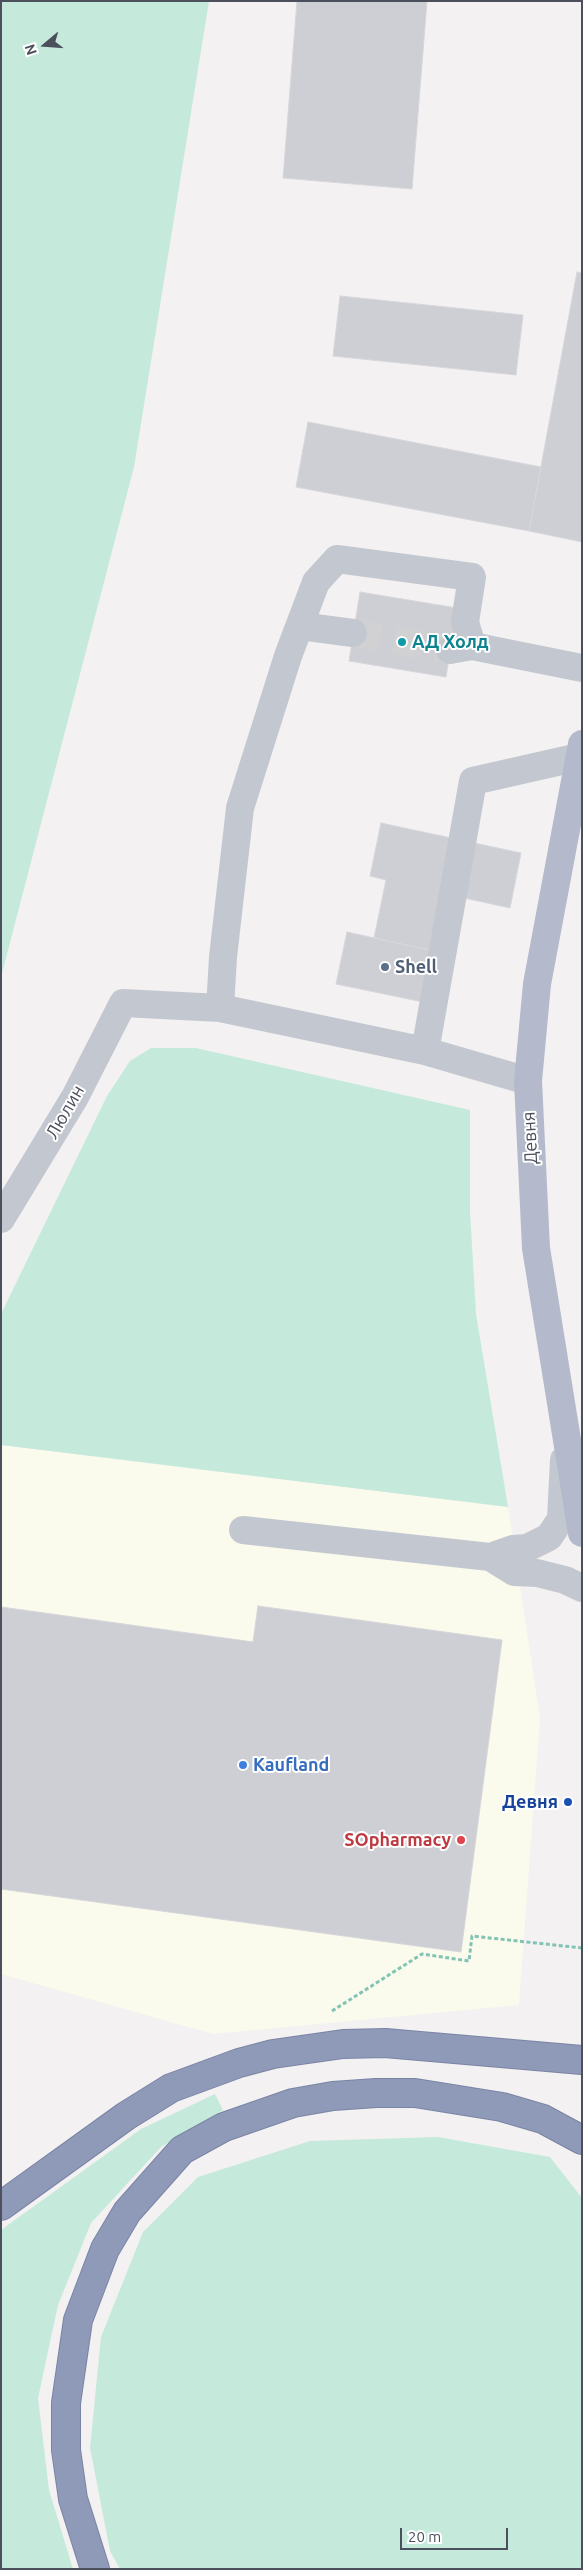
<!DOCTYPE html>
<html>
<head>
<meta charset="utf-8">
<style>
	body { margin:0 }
	#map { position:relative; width:583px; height:2570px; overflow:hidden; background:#f3f1f1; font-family:Ubuntu,sans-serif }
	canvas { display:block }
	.frame { position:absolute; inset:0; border:2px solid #4b505c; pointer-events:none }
	.north { position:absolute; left:20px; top:20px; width:50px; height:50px; -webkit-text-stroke:4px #fff; paint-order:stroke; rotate:252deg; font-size:14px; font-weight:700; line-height:20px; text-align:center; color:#4b505c }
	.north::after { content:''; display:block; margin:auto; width:18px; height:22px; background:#4b505c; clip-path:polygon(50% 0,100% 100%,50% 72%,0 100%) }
	.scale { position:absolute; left:400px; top:2528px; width:108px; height:22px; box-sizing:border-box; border:2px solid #4b505c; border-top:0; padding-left:6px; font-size:15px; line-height:18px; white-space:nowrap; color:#4b505c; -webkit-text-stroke:4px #fff; paint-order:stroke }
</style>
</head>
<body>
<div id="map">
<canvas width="583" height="2570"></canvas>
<div class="frame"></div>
<div class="north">N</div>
<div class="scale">20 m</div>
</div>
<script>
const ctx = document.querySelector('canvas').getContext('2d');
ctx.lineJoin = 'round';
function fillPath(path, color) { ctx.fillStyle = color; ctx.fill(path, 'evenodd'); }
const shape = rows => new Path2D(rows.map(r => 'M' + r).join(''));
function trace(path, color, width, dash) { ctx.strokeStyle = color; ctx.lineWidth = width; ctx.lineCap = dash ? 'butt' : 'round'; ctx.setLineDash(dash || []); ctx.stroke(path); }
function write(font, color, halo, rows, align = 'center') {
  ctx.font = font + ' Ubuntu,sans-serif'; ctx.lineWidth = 4; ctx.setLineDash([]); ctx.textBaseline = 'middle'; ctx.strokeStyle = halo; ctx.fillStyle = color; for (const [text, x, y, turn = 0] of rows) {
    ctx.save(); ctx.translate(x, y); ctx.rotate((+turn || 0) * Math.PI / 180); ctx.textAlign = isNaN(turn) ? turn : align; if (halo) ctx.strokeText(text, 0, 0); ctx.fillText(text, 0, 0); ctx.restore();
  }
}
fillPath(shape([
	[1,1445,508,1507,540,1718,519,2005,213,2034,1,1974]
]), '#fafaed');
fillPath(shape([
	[1,1,209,1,134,467,1,977],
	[151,1048,196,1048,470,1110,470,1211,476,1314,508,1507,1,1445,1,1314,107,1096,130,1061],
	[215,2094,223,2110,161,2147,91,2223,58,2305,38,2398,49,2490,73,2569,1,2569,1,2230,141,2129],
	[438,2137,550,2157,582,2198,582,2569,120,2569,110,2551,90,2448,101,2337,143,2232,198,2177,310,2141]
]), '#c5eadc');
const building = shape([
	[297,1,427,1,412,189,283,178,297,1],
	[577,272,582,273,582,542,529,531,577,272],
	[340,296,523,315,516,375,333,356,340,296],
	[308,422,541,467,529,531,296,487,308,422],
	[360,592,457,608,446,677,349,661,360,592],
	[381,823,521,853,510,908,446,894,434,951,374,938,386,880,370,876,381,823],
	[347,932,434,951,423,1002,336,984,347,932],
	[258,1606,502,1640,461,1952,1,1889,1,1607,253,1642,258,1606]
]);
fillPath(building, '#cecfd4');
trace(building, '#d6d6db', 1);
trace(shape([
	[353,633,450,650]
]), '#d1d1d3', 28, [28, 14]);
const highway = shape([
	[1,2206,126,2116,171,2088,239,2063,273,2054,343,2044,385,2043,582,2060],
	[95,2569,73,2499,66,2450,66,2403,78,2320,105,2249,127,2212,182,2150,224,2127,293,2103,333,2096,376,2093,415,2093,502,2107,543,2119,582,2140]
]);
trace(highway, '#7a84a5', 30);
trace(shape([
	[332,2011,422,1954,469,1961,472,1936,582,1948]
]), '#82c4b3', 3, [4, 2.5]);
trace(shape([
	[300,626,353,633],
	[450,650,472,646,582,668],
	[220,1008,223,957,240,808,288,656,316,582,337,559,472,577,465,622,472,646],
	[528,1081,425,1051,473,781,579,757],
	[1,1219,75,1097,123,1003,220,1008,425,1051],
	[243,1530,490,1557,514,1572,537,1573,565,1580,582,1588],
	[490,1557,513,1549,527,1548,549,1537,561,1519,564,1460]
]), '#c3c8d0', 28);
trace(shape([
	[582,744,537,984,528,1081,536,1248,582,1533]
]), '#b4bacc', 28);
trace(highway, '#8f9ab9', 28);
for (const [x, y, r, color] of [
	[402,642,5,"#0f9aa8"],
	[385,967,5,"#5c6f8a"],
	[243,1765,5,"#3f7fe0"],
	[568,1802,5,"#1a4fb4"],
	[461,1840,5,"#e0444e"]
]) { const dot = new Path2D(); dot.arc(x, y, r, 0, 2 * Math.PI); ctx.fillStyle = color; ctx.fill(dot); trace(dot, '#fff', 2); }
write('bold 18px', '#0d838f', '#fff', [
	["АД Холд",412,642]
], 'left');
write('bold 18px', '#4e5e75', '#fff', [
	["Shell",395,967]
], 'left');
write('18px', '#4b505c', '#fff', [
	["Люлин",65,1112,-60],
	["Девня",530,1138,-93]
]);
write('bold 18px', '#366cbe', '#fff', [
	["Kaufland",253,1765]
], 'left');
write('bold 18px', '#164399', '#fff', [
	["Девня",558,1802]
], 'right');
write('bold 18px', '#be3a42', '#fff', [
	["SOpharmacy",451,1840]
], 'right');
</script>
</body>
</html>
